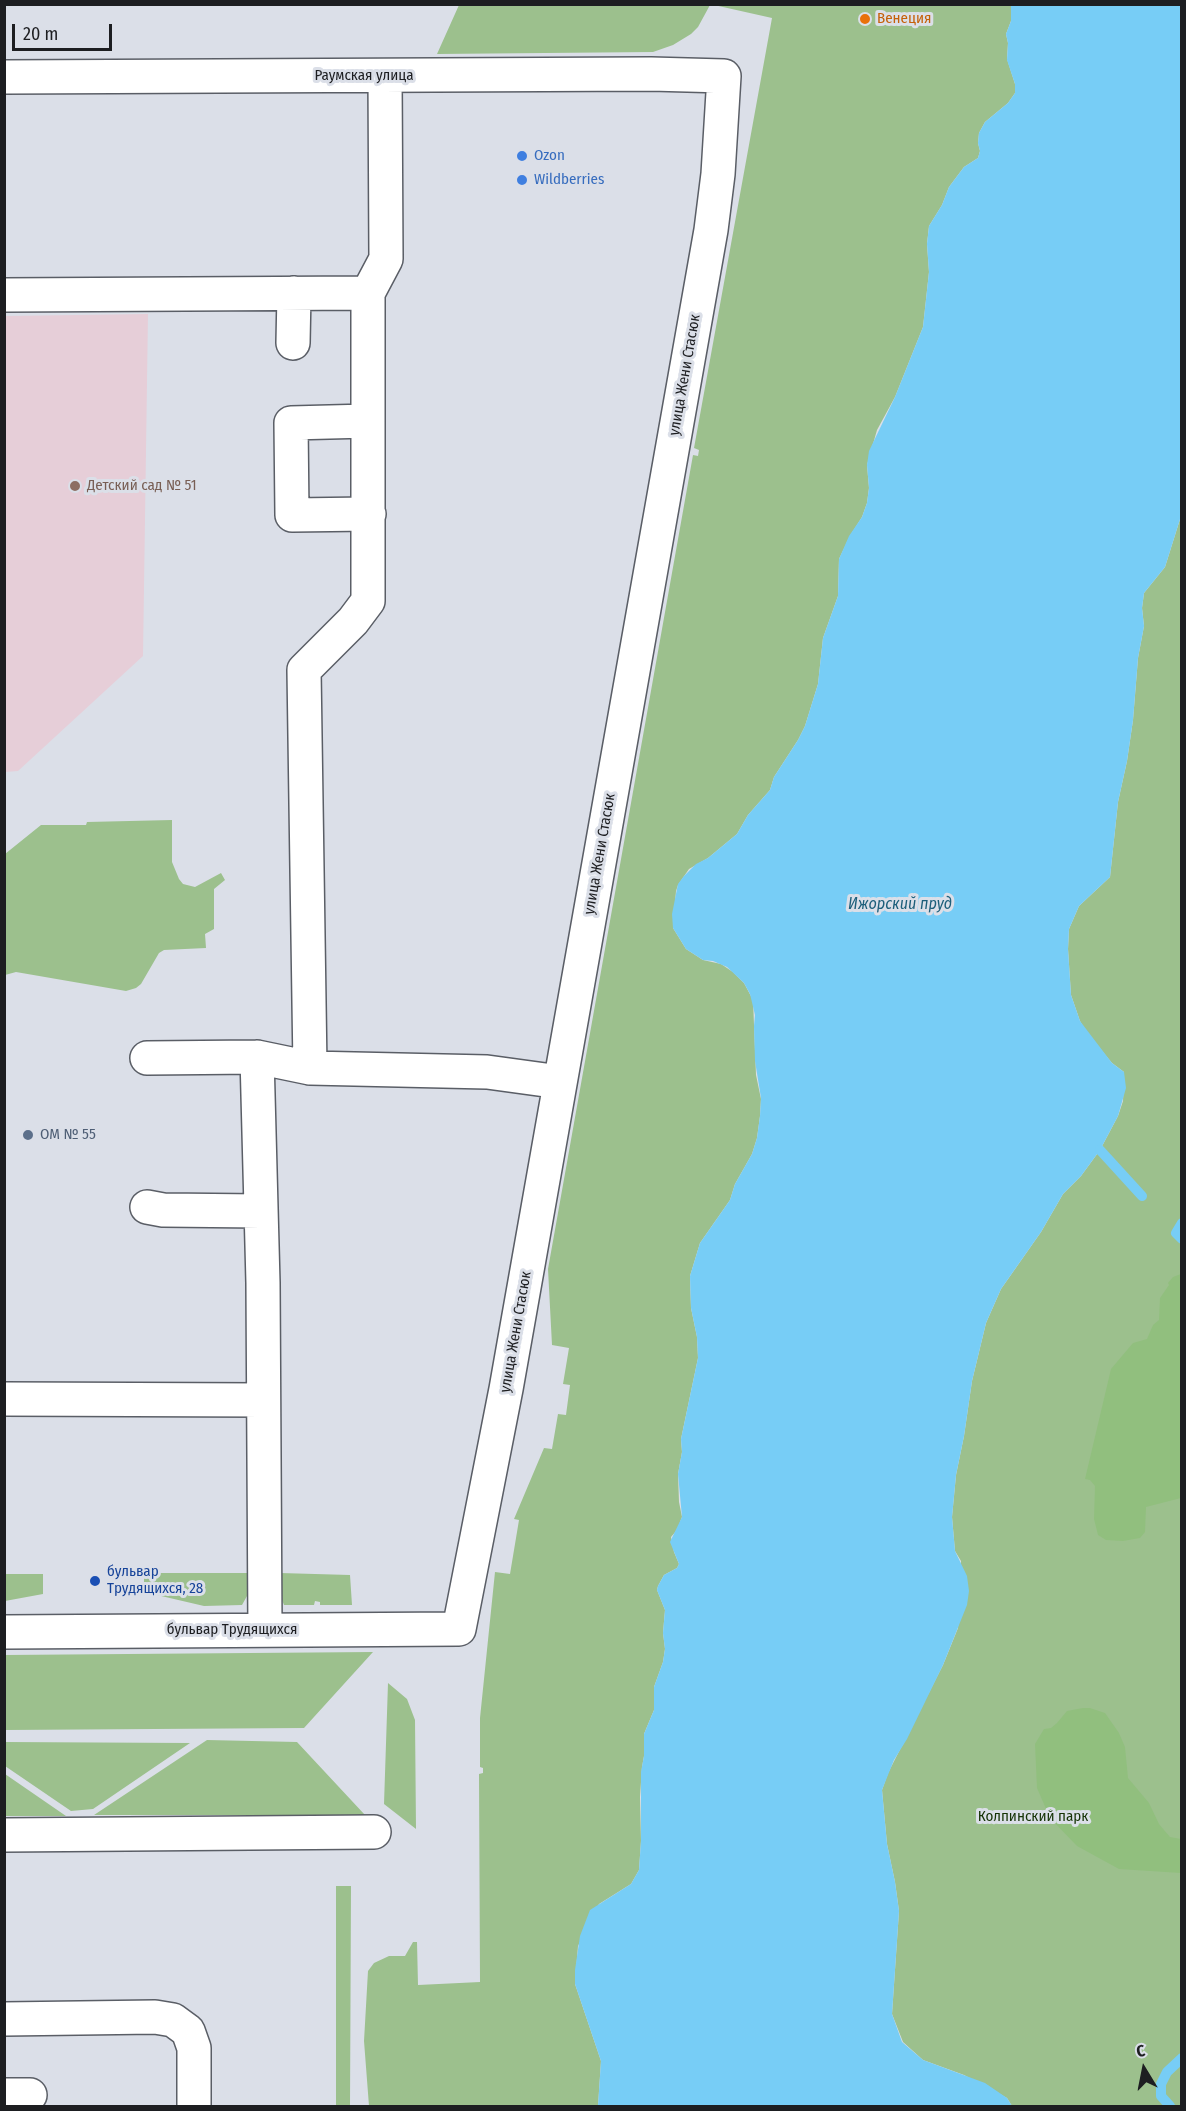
<!DOCTYPE html>
<html>
<head>
<meta charset="utf-8">
<style>
	body { margin:0 }
	#map { position:relative; width:1186px; height:2111px; overflow:hidden; background:#dbdfe8; font-family:"Fira Sans Condensed",sans-serif }
	canvas { display:block }
	.frame { position:absolute; inset:0; border:6px solid #1d1e21; pointer-events:none }
	.north { position:absolute; left:1114px; top:2039px; width:60px; height:60px; -webkit-text-stroke:4px #dbdfe8; paint-order:stroke; rotate:350deg; font-size:16px; font-weight:700; line-height:24px; text-align:center; color:#1d1e21 }
	.north::after { content:''; display:block; margin:auto; width:21px; height:27px; background:#1d1e21; clip-path:polygon(50% 0,100% 100%,50% 72%,0 100%) }
	.scale { position:absolute; left:12px; top:24px; width:100px; height:27px; box-sizing:border-box; border:3px solid #1d1e21; border-top:0; padding-left:8px; font-size:18px; line-height:21px; white-space:nowrap; color:#1d1e21; -webkit-text-stroke:4px #dbdfe8; paint-order:stroke }
</style>
</head>
<body>
<div id="map">
<canvas width="1186" height="2111"></canvas>
<div class="frame"></div>
<div class="north">С</div>
<div class="scale">20 m</div>
</div>
<script>
const ctx = document.querySelector('canvas').getContext('2d');
ctx.lineJoin = 'round';
function fillPath(path, color) { ctx.fillStyle = color; ctx.fill(path, 'evenodd'); }
const shape = rows => new Path2D(rows.map(r => 'M' + r).join(''));
function trace(path, color, width, dash) { ctx.strokeStyle = color; ctx.lineWidth = width; ctx.lineCap = dash ? 'butt' : 'round'; ctx.setLineDash(dash || []); ctx.stroke(path); }
function write(font, color, halo, rows, align = 'center') {
  ctx.font = font + ' "Fira Sans Condensed",sans-serif'; ctx.lineWidth = 6; ctx.setLineDash([]); ctx.textBaseline = 'middle'; ctx.strokeStyle = halo; ctx.fillStyle = color; for (const [text, x, y, turn = 0] of rows) {
    ctx.save(); ctx.translate(x, y); ctx.rotate((+turn || 0) * Math.PI / 180); ctx.textAlign = isNaN(turn) ? turn : align; if (halo) ctx.strokeText(text, 0, 0); ctx.fillText(text, 0, 0); ctx.restore();
  }
}
fillPath(shape([
	[148,314,143,656,18,771,5,772,5,316]
]), '#e6ced8');
fillPath(shape([
	[459,5,459,4,710,5,698,27,691,34,673,45,653,52,437,54],
	[714,5,1011,5,1011,21,1006,34,1008,43,1007,59,1015,84,1015,93,1008,103,985,122,979,133,978,143,980,151,978,158,964,167,949,187,942,205,929,226,927,244,929,272,923,327,895,397,877,430,867,465,869,488,867,503,862,517,850,536,839,559,838,596,823,638,818,684,805,726,798,740,774,777,770,790,748,815,737,834,708,858,689,869,678,885,676,891,673,928,686,949,703,960,721,964,733,972,744,983,753,1000,756,1075,761,1099,760,1116,757,1138,752,1154,735,1184,730,1200,700,1243,690,1276,691,1308,697,1337,698,1358,681,1439,682,1452,678,1474,679,1502,682,1517,677,1530,671,1537,674,1552,679,1564,677,1568,664,1575,658,1586,657,1590,665,1610,663,1633,665,1649,663,1662,654,1687,654,1710,644,1734,644,1756,642,1767,640,1797,641,1841,639,1870,631,1884,599,1904,578,1946,575,1984,601,2061,598,2106,369,2106,364,2041,368,1971,374,1963,389,1956,405,1956,413,1942,417,1942,418,1985,480,1982,479,1774,483,1773,483,1768,480,1767,480,1718,495,1572,510,1574,519,1520,514,1519,544,1448,552,1449,558,1414,566,1415,570,1385,563,1384,569,1348,552,1345,548,1269,693,455,698,456,699,450,694,448,772,18],
	[1181,516,1181,2106,1012,2106,1007,2098,964,2075,923,2060,903,2042,892,2014,899,1911,895,1882,887,1844,882,1790,888,1773,943,1665,958,1628,961,1561,955,1551,952,1517,956,1475,964,1436,972,1381,986,1323,1001,1289,1041,1232,1063,1194,1081,1176,1100,1150,1118,1116,1123,1101,1124,1072,1112,1063,1086,1032,1080,1021,1071,995,1068,949,1069,929,1079,906,1110,877,1118,802,1127,761,1133,720,1138,658,1144,626,1142,608,1144,593,1165,567],
	[172,820,172,862,179,879,183,884,195,887,221,873,225,880,214,889,214,929,205,934,206,948,164,950,159,953,141,984,136,988,126,991,16,972,5,975,5,854,41,825,86,825,87,822],
	[247,1573,247,1596,242,1605,204,1606,144,1592,144,1573],
	[280,1573,350,1575,352,1605,320,1605,320,1602,315,1601,314,1605,284,1605,280,1595],
	[5,1574,43,1574,43,1594,5,1601],
	[373,1652,304,1728,5,1730,5,1655],
	[388,1683,407,1699,415,1720,416,1829,384,1804],
	[207,1740,297,1742,365,1815,94,1815],
	[5,1742,190,1743,93,1809,71,1811,5,1766],
	[5,1774,66,1816,5,1816],
	[336,1886,351,1886,350,2106,336,2106]
]), '#9cc08d');
fillPath(shape([
	[1181,1274,1181,1498,1146,1507,1145,1532,1140,1538,1123,1541,1106,1540,1098,1535,1094,1519,1095,1486,1090,1480,1085,1479,1111,1369,1133,1343,1147,1339,1153,1325,1159,1320,1160,1298,1169,1285,1168,1283,1173,1277],
	[1083,1708,1090,1708,1105,1713,1119,1733,1125,1747,1128,1778,1149,1803,1159,1824,1164,1830,1170,1837,1181,1839,1181,1873,1119,1869,1077,1846,1050,1818,1037,1788,1035,1744,1044,1729,1051,1728,1057,1723,1067,1711]
]), '#91bf7e');
fillPath(shape([
	[1011,5,1182,5,1181,516,1165,567,1144,593,1142,608,1144,626,1138,658,1133,720,1127,761,1118,802,1110,877,1079,906,1069,929,1068,949,1071,995,1080,1021,1112,1063,1124,1072,1126,1088,1118,1116,1100,1150,1081,1176,1063,1194,1041,1232,1001,1289,986,1323,972,1381,964,1436,956,1475,952,1517,955,1551,967,1576,969,1591,967,1605,943,1665,907,1739,894,1760,882,1790,887,1844,895,1882,899,1911,892,2014,902,2042,923,2060,985,2083,1007,2098,1012,2106,598,2106,601,2061,575,1984,575,1970,580,1936,590,1910,631,1884,639,1870,641,1841,641,1772,644,1756,644,1734,654,1710,654,1687,663,1662,665,1649,663,1633,665,1610,657,1590,658,1586,664,1575,677,1568,679,1564,670,1542,682,1517,678,1474,682,1452,681,1439,698,1358,697,1337,691,1308,690,1276,700,1243,730,1200,735,1184,752,1154,757,1138,760,1116,761,1098,755,1061,754,1026,755,1015,750,994,744,983,727,967,713,961,703,960,686,949,673,928,672,914,678,884,684,876,696,864,708,858,737,834,748,815,770,790,774,777,798,740,805,726,818,684,823,638,838,596,839,559,849,536,862,517,867,503,869,488,867,465,869,451,895,397,923,327,929,272,927,244,929,226,942,205,949,187,964,167,978,158,980,151,978,143,979,133,985,122,1008,103,1015,93,1015,84,1007,60,1008,43,1006,34,1011,21]
]), '#77cdf6');
trace(shape([
	[1100,1150,1142,1196],
	[1182,1223,1176,1233,1182,1239],
	[1170,2106,1161,2096,1161,2084,1167,2072,1182,2058]
]), '#77cdf6', 10);
const minor = shape([
	[4,77,651,74,724,76,718,174,711,230,506,1389,459,1629,4,1632],
	[4,295,368,293],
	[293,343,294,293],
	[368,421,291,423,292,515,369,514],
	[257,1057,263,1283,265,1630],
	[147,1058,257,1057,310,1068,487,1072,560,1082],
	[310,1068,304,670,353,621,368,601,368,293,386,259,385,76],
	[147,1207,163,1210,261,1211],
	[4,1399,263,1400],
	[4,1835,374,1832],
	[4,2019,155,2017,173,2020,188,2031,194,2048,194,2106],
	[4,2095,30,2095]
]);
trace(minor, '#5a5e66', 36);
trace(minor, '#fff', 33);
for (const [x, y, r, color] of [
	[865,19,6,"#e8710a"],
	[522,156,6,"#3f7fe0"],
	[522,180,6,"#3f7fe0"],
	[75,486,6,"#8d6e63"],
	[28,1135,6,"#5c6f8a"],
	[95,1581,6,"#1a4fb4"]
]) { const dot = new Path2D(); dot.arc(x, y, r, 0, 2 * Math.PI); ctx.fillStyle = color; ctx.fill(dot); trace(dot, '#dbdfe8', 2); }
write('15px', '#c56008', '#dbdfe8', [
	["Венеция",877,19]
], 'left');
write('15px', '#1d1e21', '#dbdfe8', [
	["Раумская улица",364,76],
	["улица Жени Стасюк",685,375,-80],
	["улица Жени Стасюк",600,854,-80],
	["улица Жени Стасюк",516,1332,-80],
	["бульвар Трудящихся",232,1630]
]);
write('15px', '#366cbe', '#dbdfe8', [
	["Ozon",534,156],
	["Wildberries",534,180]
], 'left');
write('15px', '#785e54', '#dbdfe8', [
	["Детский сад № 51",87,486]
], 'left');
write('15px', '#4e5e75', '#dbdfe8', [
	["ОМ № 55",40,1135]
], 'left');
write('15px', '#164399', '#dbdfe8', [
	["бульвар",107,1572],
	["Трудящихся, 28",107,1589]
], 'left');
write('15px', '#153305', '#dbdfe8', [
	["Колпинский парк",1033,1817]
]);
write('italic 16px', '#1d5f7b', '#dbdfe8', [
	["Ижорский пруд",900,905]
]);
</script>
</body>
</html>
